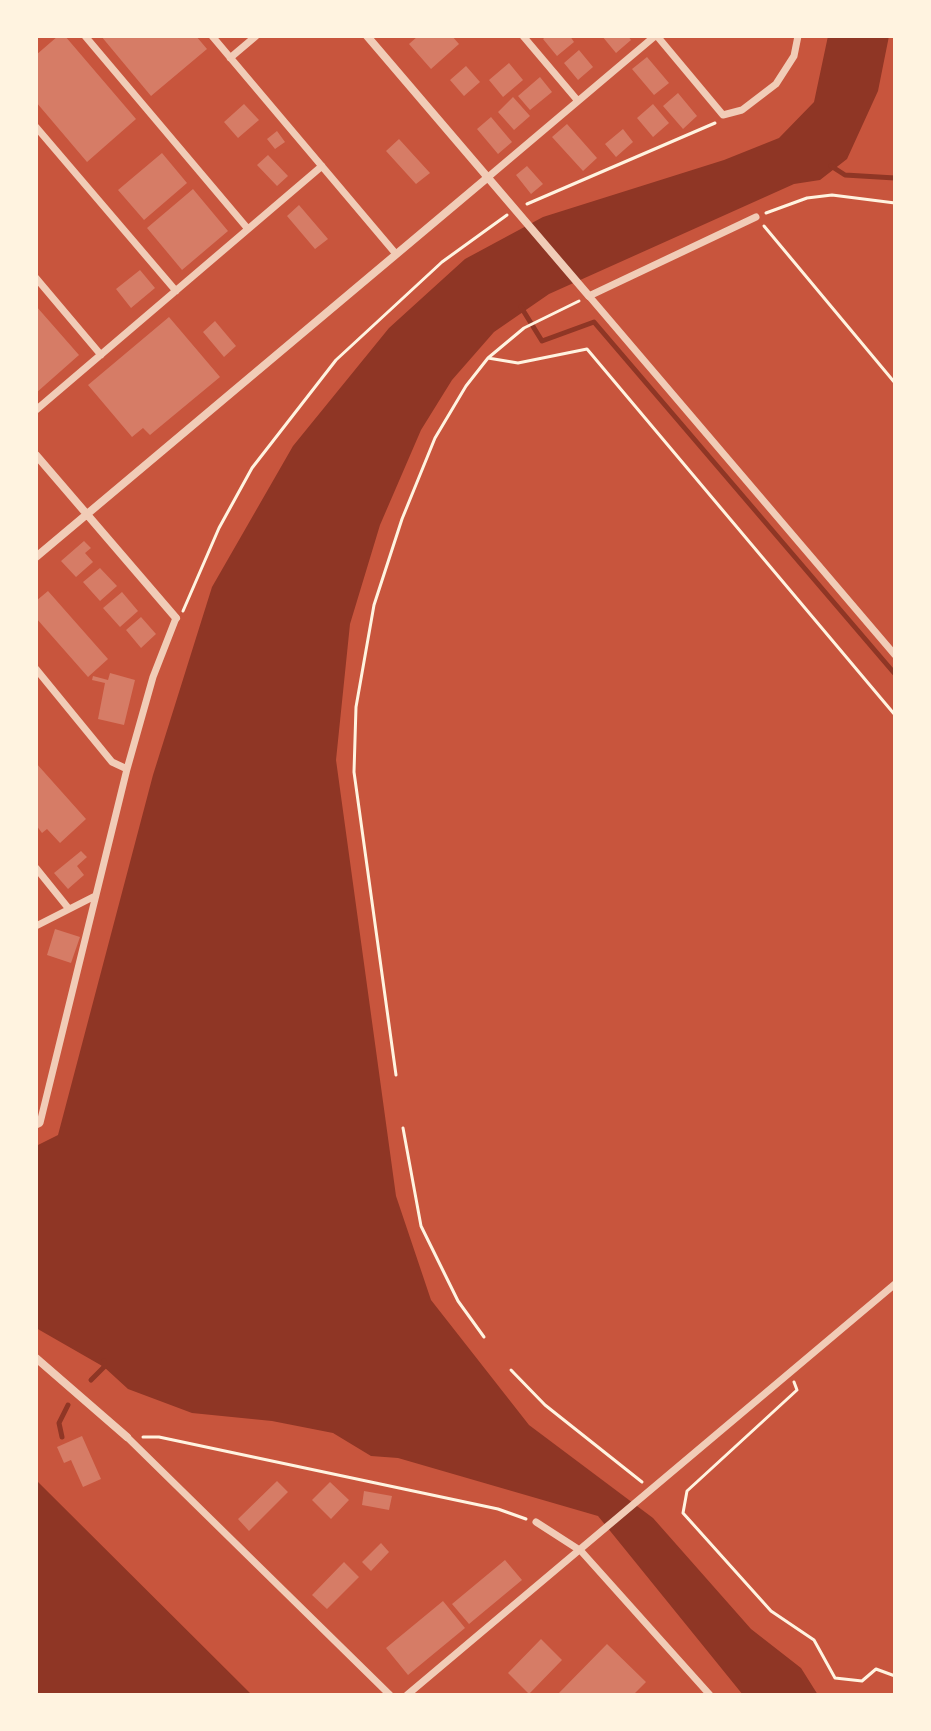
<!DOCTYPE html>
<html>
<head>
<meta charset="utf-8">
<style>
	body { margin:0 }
	#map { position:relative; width:931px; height:1731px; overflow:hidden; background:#c8553d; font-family:Helvetica,sans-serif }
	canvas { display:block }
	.frame { position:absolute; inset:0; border:38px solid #fff3e0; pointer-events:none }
</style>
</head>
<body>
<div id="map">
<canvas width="931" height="1731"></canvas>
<div class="frame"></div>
</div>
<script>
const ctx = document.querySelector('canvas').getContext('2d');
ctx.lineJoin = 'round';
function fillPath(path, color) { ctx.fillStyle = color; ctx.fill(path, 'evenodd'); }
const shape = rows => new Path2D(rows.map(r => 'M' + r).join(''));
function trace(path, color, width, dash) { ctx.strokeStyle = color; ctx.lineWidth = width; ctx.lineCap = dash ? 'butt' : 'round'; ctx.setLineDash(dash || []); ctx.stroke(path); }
fillPath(shape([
	[828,36,889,36,878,91,847,159,820,180,794,184,549,294,494,332,452,380,421,430,380,525,350,624,336,760,396,1196,431,1300,529,1425,653,1518,751,1629,801,1668,818,1695,743,1695,598,1516,398,1458,371,1456,333,1433,272,1421,192,1413,128,1389,104,1367,36,1328,36,1146,58,1135,153,775,212,587,293,446,389,328,465,259,543,217,724,160,779,138,814,102],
	[36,1480,252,1695,36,1695]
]), '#8f3625');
trace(shape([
	[831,166,845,175,895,178],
	[521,307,542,341,594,322,895,674],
	[91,1380,104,1367,104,1361],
	[62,1437,59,1423,68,1405]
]), '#8f3625', 5);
fillPath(shape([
	[58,36,65,36,136,119,87,162,36,102,36,55],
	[101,36,196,36,207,49,151,96],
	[418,36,452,36,459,44,431,69,409,44],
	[546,36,570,36,574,42,557,56,543,39],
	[602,36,628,36,631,40,616,53],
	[579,50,593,67,578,80,564,63],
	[647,57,669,83,654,95,632,69],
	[509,63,523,80,503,97,489,80],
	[466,66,480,82,464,96,450,80],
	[540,77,552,92,530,110,518,96],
	[678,93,697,116,683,129,663,106],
	[513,97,530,116,514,130,498,112],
	[244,104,259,120,238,138,224,122],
	[653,104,669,123,653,137,637,118],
	[491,117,512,142,498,154,477,129],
	[567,124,597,158,583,171,552,137],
	[623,129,633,142,616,157,605,144],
	[277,131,285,142,275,149,267,139],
	[399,139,430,173,416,184,386,151],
	[162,153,187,183,144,220,118,190],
	[268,155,288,176,277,186,257,165],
	[527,166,543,184,531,194,516,175],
	[193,189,228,231,182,270,147,228],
	[299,205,328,239,315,249,287,216],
	[140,270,155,288,131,308,116,289],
	[36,306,79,355,36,393],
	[169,317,220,377,150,435,143,428,132,437,88,385],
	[215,321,236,346,224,357,203,332],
	[84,541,91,548,85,553,93,562,76,577,61,561],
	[100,568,117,586,100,601,83,582],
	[48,591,108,659,88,677,36,618,36,601],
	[122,592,138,611,120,627,103,608],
	[141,617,156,634,141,648,126,630],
	[110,673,135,680,124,725,98,719,105,683,92,680,93,676,108,680],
	[36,763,86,819,60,843,47,829,42,833,36,825],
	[81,851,87,857,77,866,84,875,68,889,54,873],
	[55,929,80,937,71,963,47,955],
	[82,1436,101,1479,83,1487,71,1460,64,1463,57,1447],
	[277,1481,288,1492,249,1531,238,1519],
	[330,1482,349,1500,331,1519,312,1500],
	[364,1491,392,1496,389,1510,362,1505],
	[381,1543,389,1552,371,1571,362,1562],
	[505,1560,522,1580,469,1624,452,1604],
	[344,1562,359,1577,327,1609,312,1595],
	[443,1601,465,1628,408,1675,386,1648],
	[541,1639,562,1660,529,1694,508,1673],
	[607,1644,646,1682,635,1693,638,1695,557,1695]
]), '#d67c66');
trace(shape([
	[527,204,715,123],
	[766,213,807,198,832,195,895,203],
	[764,226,895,383],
	[488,358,518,363,587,349,895,715],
	[183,611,219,528,252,468,336,360,442,262,507,215],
	[396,1075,354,772,356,707,374,605,402,519,435,438,466,386,488,358,524,328,579,301],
	[403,1128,421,1226,458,1301,484,1337],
	[511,1370,545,1405,642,1482],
	[794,1382,797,1390,687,1491,683,1513,771,1611,814,1640,835,1678,862,1681,876,1669,895,1676],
	[143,1437,159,1437,498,1509,526,1519]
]), '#fff3e0', 3);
trace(shape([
	[85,36,248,229],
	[212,36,396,254],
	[523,36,578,101],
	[657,36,723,115,742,110,776,84,794,56,798,36],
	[230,58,256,36],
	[36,127,176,291],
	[487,178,655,36],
	[756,217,589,296,895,655],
	[36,278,101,355],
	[36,410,322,166],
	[36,669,112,762,127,769],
	[36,868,69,909],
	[36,926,95,896],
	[36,1125,40,1123,127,769,153,677,176,618],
	[127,1437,390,1695],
	[536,1522,581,1551,710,1695],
	[407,1695,895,1284]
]), '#f1ccb7', 7);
trace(shape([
	[367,36,589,296],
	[36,455,176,618],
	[36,557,487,178],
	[36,1358,127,1437]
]), '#f1ccb7', 8);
</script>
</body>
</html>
